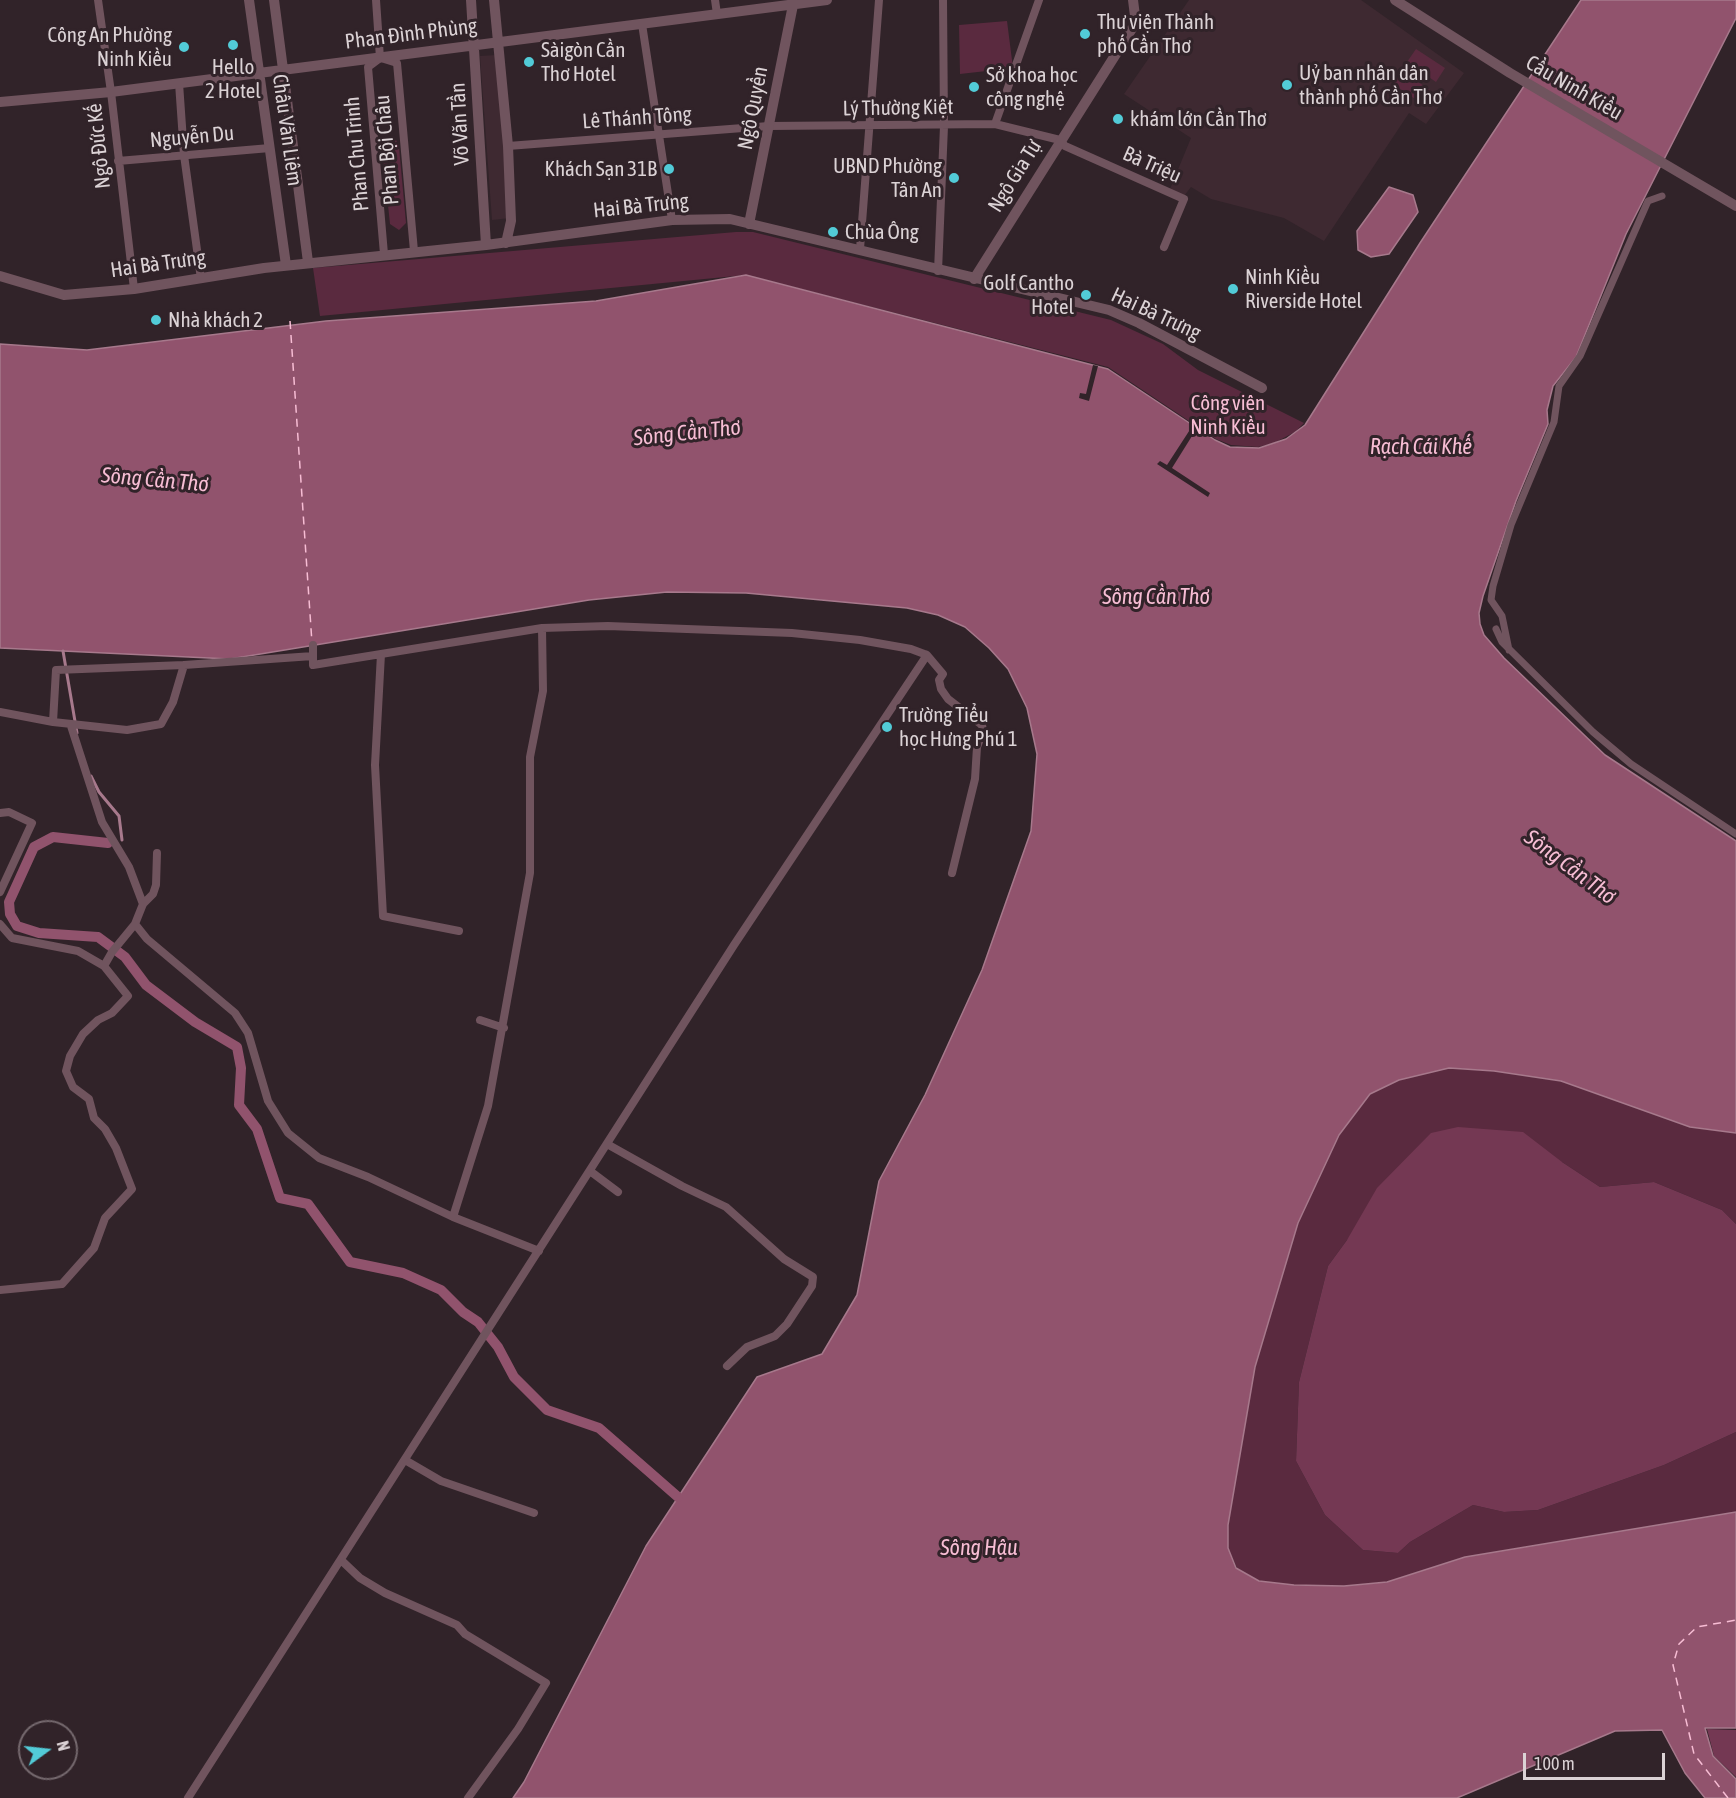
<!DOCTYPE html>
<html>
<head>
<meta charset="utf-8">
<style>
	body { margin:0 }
	#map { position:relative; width:1736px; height:1798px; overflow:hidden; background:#312329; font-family:"Asap Condensed",sans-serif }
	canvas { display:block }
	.north { position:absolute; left:18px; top:1720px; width:60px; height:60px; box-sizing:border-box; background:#312329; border:2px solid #75696e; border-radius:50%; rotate:75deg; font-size:16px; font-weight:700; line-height:24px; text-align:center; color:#dbd2d5 }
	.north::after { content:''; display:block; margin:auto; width:21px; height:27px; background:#52cbd7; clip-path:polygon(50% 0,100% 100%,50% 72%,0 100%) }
	.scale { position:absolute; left:1523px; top:1753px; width:142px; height:27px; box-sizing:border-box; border:3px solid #dbd2d5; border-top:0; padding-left:8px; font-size:18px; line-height:21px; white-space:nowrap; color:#dbd2d5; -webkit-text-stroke:4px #312329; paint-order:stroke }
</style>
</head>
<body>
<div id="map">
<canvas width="1736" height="1798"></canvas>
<div class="north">N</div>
<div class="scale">100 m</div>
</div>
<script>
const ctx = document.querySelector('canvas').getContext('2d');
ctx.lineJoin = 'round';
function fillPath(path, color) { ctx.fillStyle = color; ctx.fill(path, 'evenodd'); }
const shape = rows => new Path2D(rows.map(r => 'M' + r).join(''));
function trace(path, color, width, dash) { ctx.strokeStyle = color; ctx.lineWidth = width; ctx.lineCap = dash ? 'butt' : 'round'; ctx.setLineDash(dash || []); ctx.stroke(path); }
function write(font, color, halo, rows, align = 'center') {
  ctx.font = font + ' "Asap Condensed",sans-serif'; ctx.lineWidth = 6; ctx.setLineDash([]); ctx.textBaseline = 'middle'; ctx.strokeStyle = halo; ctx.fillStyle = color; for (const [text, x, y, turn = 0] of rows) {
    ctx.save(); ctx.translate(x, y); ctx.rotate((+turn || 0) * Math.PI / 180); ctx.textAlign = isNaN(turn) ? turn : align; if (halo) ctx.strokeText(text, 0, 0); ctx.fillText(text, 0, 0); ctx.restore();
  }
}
fillPath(shape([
	[1189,0,1361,0,1464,73,1426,124,1409,113,1324,241,1284,218,1211,199,1191,187,1184,196,1170,189,1191,138,1124,94],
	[497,55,510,218,492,220,480,56]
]), '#3e2931');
fillPath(shape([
	[1007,21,1013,68,960,74,959,25],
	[1416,49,1445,68,1436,82,1407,62],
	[1402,71,1430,90,1421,103,1393,84],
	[389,136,396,140,399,147,406,223,399,230,390,224,382,148,384,140],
	[736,232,753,232,1111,320,1163,344,1198,370,1304,423,1295,432,1274,443,1258,447,1231,445,1216,439,1108,367,746,275,320,316,313,268],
	[1449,1068,1494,1071,1561,1081,1690,1127,1736,1133,1736,1224,1722,1210,1654,1182,1600,1187,1562,1162,1347,1240,1328,1266,1299,1382,1296,1461,1325,1515,1363,1550,1398,1553,1410,1542,1473,1505,1504,1512,1538,1510,1664,1465,1736,1432,1736,1512,1465,1557,1387,1582,1344,1586,1294,1585,1259,1581,1237,1568,1228,1548,1228,1525,1255,1367,1298,1223,1339,1135,1369,1094,1399,1080]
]), '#5a2a3f');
fillPath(shape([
	[1458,1127,1523,1132,1562,1162,1600,1187,1654,1182,1722,1210,1736,1224,1736,1432,1664,1465,1538,1510,1504,1512,1473,1505,1410,1542,1398,1553,1363,1550,1325,1515,1296,1461,1299,1382,1328,1266,1347,1240,1377,1188,1431,1133],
	[1707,1729,1736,1730,1736,1777,1714,1756]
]), '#743853');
const water = shape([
	[1581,0,1736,0,1736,18,1626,234,1576,357,1553,386,1547,410,1548,424,1516,501,1483,596,1479,613,1480,624,1484,635,1504,658,1605,755,1736,841,1736,1133,1690,1127,1561,1081,1494,1071,1449,1068,1399,1080,1370,1094,1339,1135,1298,1223,1255,1367,1228,1525,1228,1548,1236,1568,1259,1581,1294,1585,1344,1586,1387,1582,1465,1557,1736,1512,1736,1728,1705,1728,1713,1756,1736,1779,1736,1798,1705,1798,1685,1773,1662,1730,1615,1731,1457,1798,513,1798,524,1782,646,1546,757,1377,822,1354,857,1295,879,1181,925,1095,982,970,1031,831,1037,754,1027,708,1008,669,989,648,965,627,938,615,907,608,746,593,667,592,589,600,230,659,0,648,0,344,87,350,326,321,596,301,746,275,1108,369,1215,440,1230,447,1259,448,1286,439,1305,425,1420,243,1581,0],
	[1389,187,1413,195,1418,212,1389,254,1371,257,1358,250,1357,231,1389,187]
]);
fillPath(water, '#91536d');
trace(water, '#a7798c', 1.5);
fillPath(shape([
	[1093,365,1098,366,1089,401,1079,398,1080,393,1086,394],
	[1193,425,1197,428,1172,468,1210,493,1208,497,1157,464,1160,461,1167,465]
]), '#312329');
trace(shape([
	[63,651,77,733],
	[91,776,99,792,119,816,122,840]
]), '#a7798c', 3);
trace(shape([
	[108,843,53,837,34,847,9,902,10,914,17,926,39,933,98,937,125,957,146,985,195,1022,237,1047,241,1068,239,1105,257,1129,280,1198,308,1204,350,1262,403,1273,441,1290,463,1312,478,1322,498,1347,514,1377,547,1410,599,1428,678,1497]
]), '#91536d', 10);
trace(shape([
	[290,321,312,643],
	[1728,1798,1694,1754,1673,1665,1679,1644,1697,1627,1736,1620]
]), '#f7bdd4', 1.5, [8, 6]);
trace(shape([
	[1496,629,1502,642,1593,732,1631,764,1736,834],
	[1509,650,1502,616,1491,600,1493,586,1511,525,1554,422,1559,386,1580,356,1648,201,1662,196]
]), '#70545e', 7);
trace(shape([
	[98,0,111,92,134,289],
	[376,0,380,58],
	[715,0,717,14],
	[642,24,672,220],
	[380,58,368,67,384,254],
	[381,58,397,63,414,251],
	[179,83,184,155,201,279],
	[995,124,1039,0],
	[508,146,769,126,995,124,1060,140,1065,146,1184,199,1164,247],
	[118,161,270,148],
	[860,249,879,0],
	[938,271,944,126,943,0],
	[381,654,375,765,383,916,459,931],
	[927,655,943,674,939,680,941,689,948,699,982,725,983,731,977,747,975,779,952,873],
	[0,712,53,722,56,670,184,665,313,656],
	[53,722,127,730,161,724,173,702,184,665],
	[71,726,102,822,129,867,143,904],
	[0,813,9,812,32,823,0,892],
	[157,853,156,885,153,894,143,904,135,924,147,939,235,1013,248,1033,268,1101,288,1133,319,1158,368,1177,453,1217,488,1106,530,873,530,757,543,691,542,628],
	[0,924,12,938,78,951,104,966,112,952,135,924],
	[480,1020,504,1028],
	[607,1144,682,1186,726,1207,784,1259,813,1277,812,1286,787,1324,775,1336,747,1347,727,1366],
	[590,1171,618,1192],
	[453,1217,539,1251],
	[0,1290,62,1284,94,1248,105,1218,132,1189,116,1148,105,1129,94,1118,89,1099,73,1087,66,1071,70,1056,83,1034,98,1020,112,1013,128,996,104,966],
	[405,1460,441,1481,534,1513],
	[341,1560,360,1578,385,1593,457,1625,465,1634,546,1683,518,1729,468,1798],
	[188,1798,734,945,927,655,911,649,860,640,792,633,608,626,542,628,313,665,313,645]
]), '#70545e', 8);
trace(shape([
	[249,0,286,265],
	[274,0,308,262],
	[471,0,486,245],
	[494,0,508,146,511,221,506,243],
	[1395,0,1510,73,1736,206],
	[0,102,111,92,827,0],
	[749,224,794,0],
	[0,276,64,295,134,289,264,268,486,245,672,220,730,219,1109,310,1139,323,1262,388],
	[974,279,1133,27,1135,16,1133,0]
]), '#70545e', 10);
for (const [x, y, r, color] of [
	[1085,34,6,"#52cbd7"],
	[233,45,6,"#52cbd7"],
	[184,47,6,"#52cbd7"],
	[529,62,6,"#52cbd7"],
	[1287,85,6,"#52cbd7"],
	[974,87,6,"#52cbd7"],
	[1118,119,6,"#52cbd7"],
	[669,169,6,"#52cbd7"],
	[954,178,6,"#52cbd7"],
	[833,232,6,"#52cbd7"],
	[1233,289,6,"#52cbd7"],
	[1086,295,6,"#52cbd7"],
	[156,320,6,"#52cbd7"],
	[887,727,6,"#52cbd7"]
]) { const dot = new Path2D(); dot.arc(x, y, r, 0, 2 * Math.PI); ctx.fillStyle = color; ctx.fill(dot); trace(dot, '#312329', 2); }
write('21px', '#dbd2d5', '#312329', [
	["Thư viện Thành",1097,22],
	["phố Cần Thơ",1097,46],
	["Công An Phường",172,35,"right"],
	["Ninh Kiều",172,59,"right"],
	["Sàigòn Cần",541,50],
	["Thơ Hotel",541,74],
	["Hello",233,67,"center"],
	["2 Hotel",233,91,"center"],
	["Uỷ ban nhân dân",1299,73],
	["thành phố Cần Thơ",1299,97],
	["Sở khoa học",986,75],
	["công nghệ",986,99],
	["khám lớn Cần Thơ",1130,119],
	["UBND Phường",942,166,"right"],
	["Tân An",942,190,"right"],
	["Khách Sạn 31B",657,169,"right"],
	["Chùa Ông",845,232],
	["Ninh Kiều",1245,277],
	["Riverside Hotel",1245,301],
	["Golf Cantho",1074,283,"right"],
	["Hotel",1074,307,"right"],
	["Nhà khách 2",168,320],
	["Trường Tiểu",899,715],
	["học Hưng Phú 1",899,739]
], 'left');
write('21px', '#dbd2d5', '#312329', [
	["Phan Đình Phùng",411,34,-7],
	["Cầu Ninh Kiều",1574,88,30],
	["Ngô Quyền",753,108,-79],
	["Lý Thường Kiệt",898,108,-1],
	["Lê Thánh Tông",637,118,-4],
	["Võ Văn Tần",460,124,-93],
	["Châu Văn Liêm",287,130,82],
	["Nguyễn Du",192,137,-5],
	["Ngô Đức Kế",99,146,-96],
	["Phan Bội Châu",387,150,-95],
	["Phan Chu Trinh",357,154,-95],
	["Bà Triệu",1152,165,24],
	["Ngô Gia Tự",1015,176,-58],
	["Hai Bà Trưng",641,206,-6],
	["Hai Bà Trưng",158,264,-8],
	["Hai Bà Trưng",1156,314,25]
]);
write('21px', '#f7bdd4', '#312329', [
	["Công viên",1228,403],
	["Ninh Kiều",1228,427]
]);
write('italic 22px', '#f7bdd4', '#312329', [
	["Sông Cần Thơ",687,433,-6],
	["Rạch Cái Khế",1421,447],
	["Sông Cần Thơ",155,480,5],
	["Sông Cần Thơ",1156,597],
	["Sông Cần Thơ",1570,867,37],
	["Sông Hậu",979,1548]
]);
</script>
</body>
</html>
